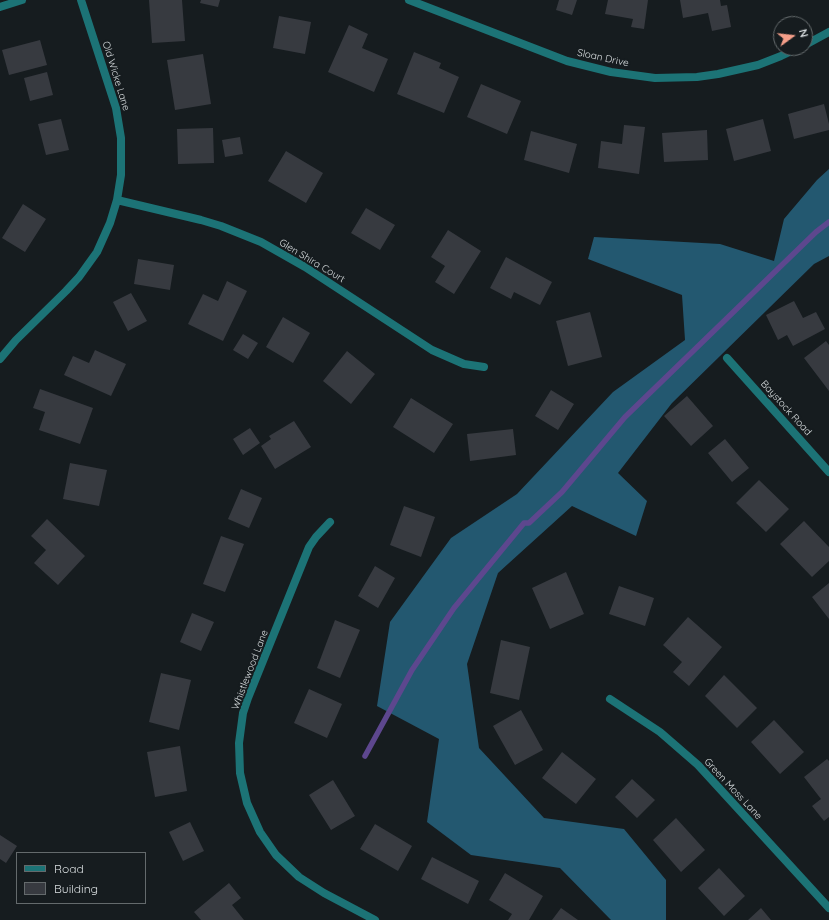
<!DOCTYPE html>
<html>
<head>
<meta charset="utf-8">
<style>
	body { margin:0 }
	#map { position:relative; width:829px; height:920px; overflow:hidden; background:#161c1f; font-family:Quicksand,sans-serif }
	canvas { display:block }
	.legend { position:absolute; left:16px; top:852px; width:130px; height:52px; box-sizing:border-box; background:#161c1f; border:1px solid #646a6c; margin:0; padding:5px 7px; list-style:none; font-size:12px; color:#d9dee0 }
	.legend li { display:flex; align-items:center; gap:8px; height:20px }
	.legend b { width:20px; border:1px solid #646a6c }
	.north { position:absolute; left:773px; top:16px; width:40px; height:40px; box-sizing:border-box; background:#161c1f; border:1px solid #646a6c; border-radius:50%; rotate:75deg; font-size:11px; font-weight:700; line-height:16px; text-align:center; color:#d9dee0 }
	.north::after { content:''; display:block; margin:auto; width:14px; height:18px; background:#f49e89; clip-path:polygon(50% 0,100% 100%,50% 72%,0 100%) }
</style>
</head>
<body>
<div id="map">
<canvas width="829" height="920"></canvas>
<ul class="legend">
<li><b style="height:5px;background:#1c7376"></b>Road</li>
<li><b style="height:11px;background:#373a40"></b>Building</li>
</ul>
<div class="north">N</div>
</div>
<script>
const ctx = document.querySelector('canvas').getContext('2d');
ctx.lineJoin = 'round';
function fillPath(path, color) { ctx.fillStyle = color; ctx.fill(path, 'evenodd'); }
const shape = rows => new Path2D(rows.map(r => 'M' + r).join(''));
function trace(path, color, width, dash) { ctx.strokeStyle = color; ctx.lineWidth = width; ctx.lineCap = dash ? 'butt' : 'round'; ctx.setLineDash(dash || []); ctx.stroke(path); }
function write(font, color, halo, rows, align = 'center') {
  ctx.font = font + ' Quicksand,sans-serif'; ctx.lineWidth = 4; ctx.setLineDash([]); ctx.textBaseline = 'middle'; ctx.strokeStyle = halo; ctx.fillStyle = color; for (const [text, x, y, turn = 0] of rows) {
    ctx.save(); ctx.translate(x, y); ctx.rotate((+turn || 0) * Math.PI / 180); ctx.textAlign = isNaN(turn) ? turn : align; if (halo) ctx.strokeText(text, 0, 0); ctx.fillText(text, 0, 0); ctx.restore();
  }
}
fillPath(shape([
	[829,169,829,256,814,264,672,403,618,473,647,501,636,536,572,506,498,573,467,664,479,748,544,818,624,829,666,880,666,920,611,920,560,868,471,855,427,822,439,739,377,706,390,622,451,538,517,494,613,392,685,340,682,295,588,259,594,237,720,244,774,261,784,219,817,180]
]), '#235870');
trace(shape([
	[365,756,412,670,454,608,524,523,529,523,562,492,625,417,816,232,829,222]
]), '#5d478e', 5.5);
fillPath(shape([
	[149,0,182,0,185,41,152,43],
	[201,0,220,0,218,7,200,3],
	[559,0,577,0,572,15,556,10],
	[608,0,648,0,644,29,631,27,633,19,605,14],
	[680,0,720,0,721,6,727,5,731,27,712,31,708,13,683,18],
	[279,16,311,22,305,54,273,48],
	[349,25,368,34,362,48,388,59,374,92,328,72],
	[40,40,47,65,9,75,2,50],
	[414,52,441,63,439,68,459,77,444,113,397,94],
	[203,54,211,104,175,110,167,60],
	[47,72,53,95,30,101,24,78],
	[481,84,521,101,507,134,467,117],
	[824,104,829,124,829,130,794,139,788,114],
	[61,119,69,150,46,155,38,124],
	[763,119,771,151,734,161,726,129],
	[624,125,645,127,639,174,598,168,601,141,622,144],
	[213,128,214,163,178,164,177,129],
	[707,130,708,160,664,162,662,133],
	[531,131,577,144,569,173,524,160],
	[240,137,243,154,225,157,222,140],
	[286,151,323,173,306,203,268,181],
	[23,204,46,219,25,252,2,238],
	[366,208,395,225,380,250,351,233],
	[448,230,481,251,454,294,435,282,445,266,431,257],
	[506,257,552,282,540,305,514,292,511,299,490,288],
	[138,259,174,265,170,290,134,284],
	[227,281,247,291,223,341,188,324,203,294,218,301],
	[131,293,147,321,128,331,113,302],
	[794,301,803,318,816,312,825,329,793,346,787,335,778,340,766,315],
	[590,312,602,357,568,366,556,321],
	[283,317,310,333,293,363,266,347],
	[243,334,258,343,248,359,233,350],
	[826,341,829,345,829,391,804,358],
	[95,350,126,364,111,396,64,375,73,356,89,363],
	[347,351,375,374,351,404,323,381],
	[40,389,93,408,80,444,39,430,45,412,33,408],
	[551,390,574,404,558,430,535,416],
	[687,396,713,426,691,446,664,416],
	[411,398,453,424,434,453,393,427],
	[294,421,311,447,275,469,261,446,271,439,269,436],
	[250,428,260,443,243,455,233,439],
	[513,429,516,455,470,461,467,434],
	[725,439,749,468,732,482,708,453],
	[70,463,107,470,99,506,63,499],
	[759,480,789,509,766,532,736,503],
	[241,489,262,498,249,528,228,519],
	[404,506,435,517,421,557,390,545],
	[47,519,85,556,58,585,34,563,46,550,31,536],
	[804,521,829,547,829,561,812,577,780,544],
	[221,536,244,544,225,592,203,584],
	[375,566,395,578,378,608,358,596],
	[566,572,584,614,550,629,532,588],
	[829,583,829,619,812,597],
	[619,586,654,598,645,626,609,614],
	[192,613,214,622,201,651,180,642],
	[688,617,722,647,689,686,673,672,682,662,663,645],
	[335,620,360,630,340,678,317,668],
	[501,640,530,647,519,700,490,693],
	[161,673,191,680,179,730,149,722],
	[724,675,757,708,737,728,705,696],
	[309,689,342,704,327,738,294,723],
	[521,710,543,750,515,765,493,726],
	[774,720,804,752,780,774,751,742],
	[180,746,187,791,155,797,147,752],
	[562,752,596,779,576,804,542,778],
	[827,759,829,761,829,817,824,821,812,806,821,799,804,777],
	[632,779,655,800,637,818,615,797],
	[333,780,355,816,331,830,309,795],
	[676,818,705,850,681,872,653,840],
	[190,822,204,851,183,861,169,832],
	[375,824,412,846,398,871,360,849],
	[0,835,17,846,6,863,0,859],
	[432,857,479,881,468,904,421,879],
	[719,868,745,896,724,916,698,888],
	[505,873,543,896,529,920,508,920,512,914,489,900],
	[229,883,241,898,232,905,244,920,201,920,194,912],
	[561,908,578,920,552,920],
	[761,908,771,920,748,920]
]), '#373a40');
trace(shape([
	[409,0,567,61,611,72,655,78,697,77,718,74,758,65,781,56,798,48],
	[0,7,22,0],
	[805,45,829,32],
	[117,200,201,220,221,226,261,242,305,267,432,350,464,364,484,367],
	[727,358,829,472],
	[0,359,16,340,66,291,79,277,97,252,110,223,117,200,121,175,121,138,116,108,81,0],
	[330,522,316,537,309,547,248,698,243,713,239,743,240,773,247,803,260,832,276,855,299,877,324,893,375,920],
	[610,699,660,732,698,765,829,908]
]), '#1c7376', 8);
write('10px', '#d9dee0', '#161c1f', [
	["Sloan Drive",603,58,12],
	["Old Wicke Lane",116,76,73],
	["Glen Shira Court",312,261,31],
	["Baystock Road",786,408,48],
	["Whistlewood Lane",250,670,-69],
	["Green Moss Lane",733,789,47]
]);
</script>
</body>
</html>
